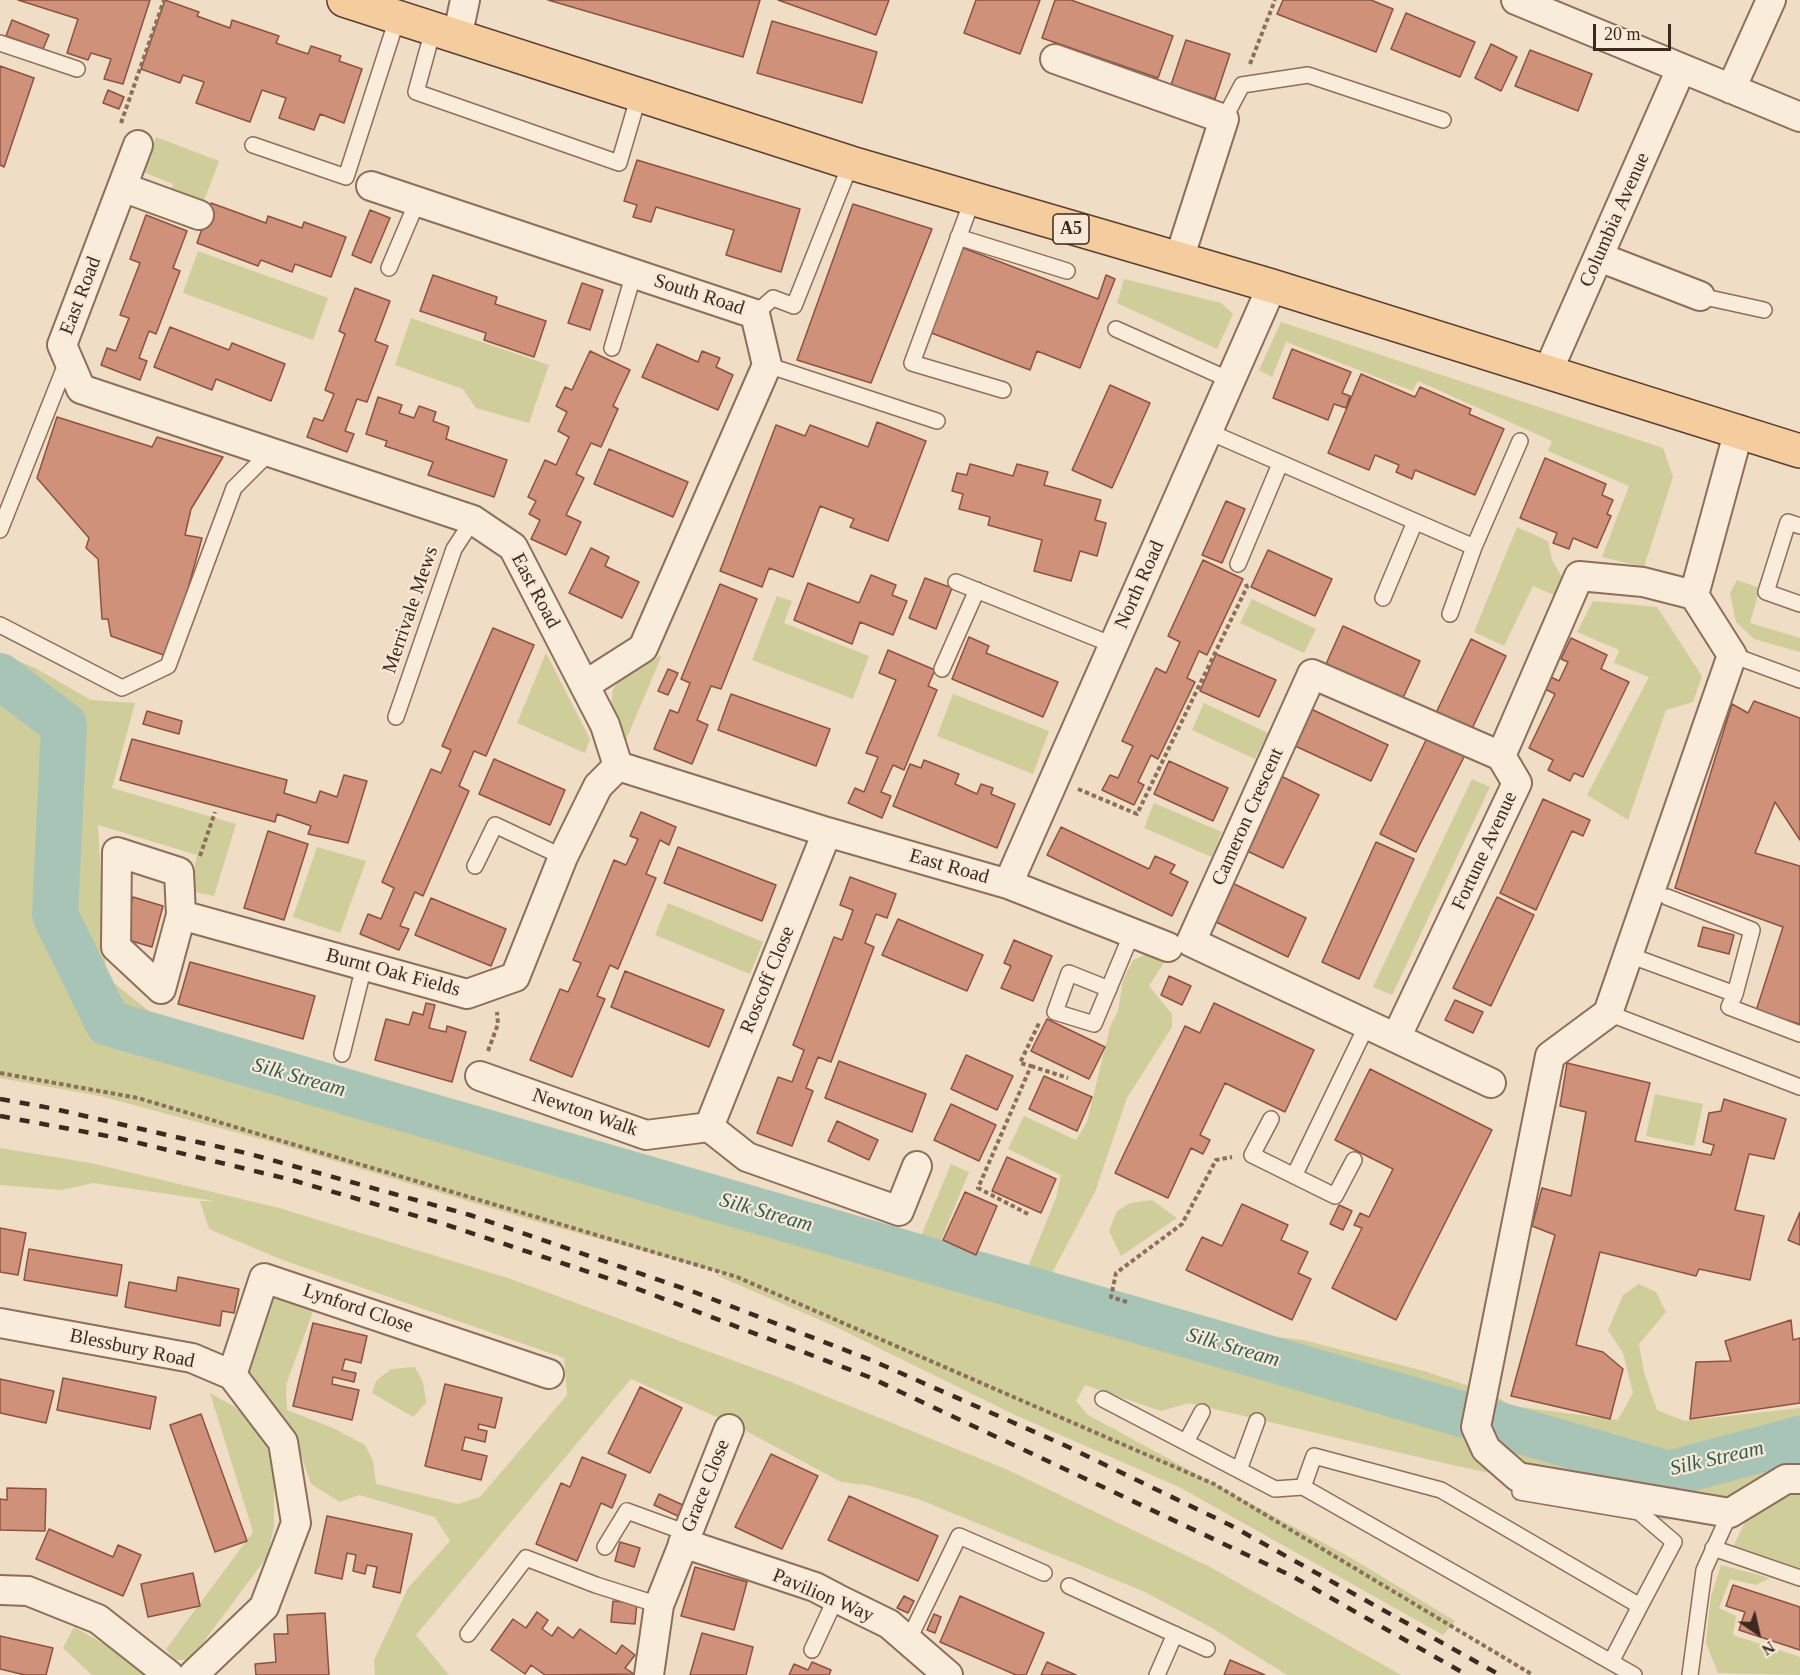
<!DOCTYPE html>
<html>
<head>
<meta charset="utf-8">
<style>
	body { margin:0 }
	#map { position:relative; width:1800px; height:1675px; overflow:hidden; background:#f0ddc6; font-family:Georgia,serif }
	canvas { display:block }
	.north { position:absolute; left:1728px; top:1603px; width:60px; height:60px; -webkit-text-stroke:4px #f7e9d6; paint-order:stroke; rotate:146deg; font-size:16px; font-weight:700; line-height:24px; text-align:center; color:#3d291f }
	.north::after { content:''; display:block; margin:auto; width:21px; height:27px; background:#3d291f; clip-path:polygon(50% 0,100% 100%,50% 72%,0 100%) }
	.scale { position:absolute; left:1593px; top:24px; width:78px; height:27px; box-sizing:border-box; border:3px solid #3d291f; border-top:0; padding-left:8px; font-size:18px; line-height:21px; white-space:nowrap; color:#3d291f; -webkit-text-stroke:4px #f7e9d6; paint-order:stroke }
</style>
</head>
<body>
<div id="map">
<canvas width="1800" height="1675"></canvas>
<div class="north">N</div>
<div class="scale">20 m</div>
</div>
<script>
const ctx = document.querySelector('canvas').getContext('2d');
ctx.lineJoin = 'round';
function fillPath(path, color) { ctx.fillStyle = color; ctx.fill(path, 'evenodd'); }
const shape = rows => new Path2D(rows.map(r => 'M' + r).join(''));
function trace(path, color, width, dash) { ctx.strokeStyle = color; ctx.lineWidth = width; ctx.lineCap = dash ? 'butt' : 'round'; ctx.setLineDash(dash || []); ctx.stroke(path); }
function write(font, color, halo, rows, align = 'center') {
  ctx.font = font + ' Georgia,serif'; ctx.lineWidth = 4.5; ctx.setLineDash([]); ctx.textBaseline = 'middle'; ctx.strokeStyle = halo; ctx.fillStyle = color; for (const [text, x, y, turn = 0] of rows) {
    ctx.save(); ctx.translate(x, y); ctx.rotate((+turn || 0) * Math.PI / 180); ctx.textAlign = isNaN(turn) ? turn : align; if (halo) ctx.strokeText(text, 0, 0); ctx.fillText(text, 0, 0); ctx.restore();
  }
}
fillPath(shape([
	[156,137,219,161,202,206,169,194,173,184,143,172],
	[198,251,328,298,313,340,183,293],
	[1124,279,1221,303,1233,314,1217,349,1117,303],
	[411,318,549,365,529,423,476,408,463,389,395,365],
	[1281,322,1663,448,1673,477,1644,567,1602,557,1629,486,1548,451,1552,441,1418,381,1413,391,1286,342,1272,377,1259,370],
	[1517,527,1548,541,1552,560,1565,582,1558,597,1533,586,1504,646,1474,632],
	[1737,580,1760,588,1750,623,1800,638,1800,652,1754,639,1736,622,1730,593],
	[777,596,792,601,784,623,869,656,853,699,752,660],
	[1252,599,1316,629,1304,653,1240,623],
	[1593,601,1657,607,1702,676,1693,702,1666,710,1628,820,1587,795,1649,677,1614,663,1619,650,1577,632],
	[0,653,35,668,91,700,135,703,112,788,236,824,214,896,190,891,197,855,98,825,106,977,154,1015,1023,1279,1056,1198,1061,1175,1008,1149,1024,1116,1076,1140,1087,1122,1110,1027,1118,1011,1123,980,1133,960,1149,953,1165,961,1149,986,1172,1014,1172,1027,1127,1098,1095,1192,1045,1286,1092,1300,1133,1305,1258,1335,1303,1340,1424,1371,1490,1393,1512,1406,1618,1420,1633,1393,1623,1353,1608,1330,1623,1295,1639,1284,1656,1292,1666,1312,1639,1344,1644,1372,1657,1410,1684,1421,1800,1408,1800,1477,1673,1519,1635,1522,1622,1501,1452,1465,1189,1403,1161,1411,1085,1385,1076,1401,1088,1415,1353,1559,1455,1621,1443,1635,1179,1487,1015,1415,834,1326,716,1275,733,1276,534,1221,268,1141,100,1096,0,1078],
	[546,653,590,739,585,753,517,723],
	[662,655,626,740,610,714,613,689,625,673],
	[953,694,1049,731,1033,774,937,736],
	[1204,703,1268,733,1255,759,1192,730],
	[1472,779,1490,787,1392,995,1373,987],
	[1154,803,1222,832,1212,857,1144,828],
	[317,847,366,861,340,933,293,917],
	[668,903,763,942,750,974,655,935],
	[1655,1094,1703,1104,1694,1146,1646,1136],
	[0,1148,91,1163,279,1208,508,1278,781,1378,1008,1470,1210,1567,1401,1675,1287,1675,1212,1628,1145,1592,918,1499,867,1485,841,1482,735,1425,631,1379,416,1635,449,1675,375,1675,374,1660,408,1588,450,1541,435,1517,359,1495,340,1502,311,1484,294,1434,244,1376,272,1290,315,1306,286,1385,287,1410,333,1428,365,1445,373,1461,376,1484,458,1504,480,1497,567,1395,564,1358,280,1259,209,1229,200,1201,215,1201,93,1183,62,1190,0,1185],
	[951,1164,969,1172,937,1250,918,1243],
	[1152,1200,1177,1218,1121,1256,1109,1231,1117,1211,1130,1203],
	[415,1367,423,1382,426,1403,413,1417,372,1393,376,1381,391,1369],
	[210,1393,235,1407,258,1430,274,1461,274,1527,267,1557,190,1660,175,1660,166,1649,253,1532],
	[1800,1490,1800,1569,1733,1547,1746,1520,1775,1500],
	[1721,1565,1770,1578,1756,1585,1730,1579,1719,1608,1736,1616,1733,1635,1800,1657,1800,1675,1718,1673,1706,1643,1711,1596],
	[74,1627,120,1653,146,1675,92,1675,63,1648]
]), '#cfcd99');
trace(shape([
	[0,676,64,725,55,915,108,1023,1669,1474,1800,1439]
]), '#a8c4b7', 46);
const building = shape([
	[18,0,150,0,123,84,104,79,111,59,91,53,88,60,67,53,78,19,18,0],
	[165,0,199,12,197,16,230,28,232,20,279,36,276,43,308,54,311,46,341,56,339,61,362,69,344,123,320,114,314,130,279,118,286,98,262,90,250,122,196,103,204,82,183,75,180,83,141,69,165,0],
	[548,0,760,0,743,57,548,0],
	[778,0,889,0,876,35,778,0],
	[976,0,1040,0,1020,54,964,33,976,0],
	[1055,0,1071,0,1173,36,1158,78,1042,38,1055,0],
	[1283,0,1371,0,1393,9,1376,52,1277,14,1283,0],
	[1406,13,1475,42,1460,77,1391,49,1406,13],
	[12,20,49,35,43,49,6,36,12,20],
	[772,21,877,52,862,103,757,73,772,21],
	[1186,40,1230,54,1215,99,1171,85,1186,40],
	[1491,44,1517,57,1501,91,1475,78,1491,44],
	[1530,50,1592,74,1578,111,1515,86,1530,50],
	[0,66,34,78,4,167,0,165,0,66],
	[108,90,124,97,119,109,103,103,108,90],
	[637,160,800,209,781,272,726,255,734,230,656,207,651,222,633,217,637,205,624,201,637,160],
	[211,203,266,223,268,216,302,228,304,222,346,237,331,277,295,264,292,272,261,260,258,266,197,243,211,203],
	[853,204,932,229,871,383,797,360,853,204],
	[370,210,390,218,371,263,352,255,370,210],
	[146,215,187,231,173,268,180,271,156,334,149,331,139,358,147,361,140,380,101,365,107,348,116,351,129,318,120,315,140,263,130,259,146,215],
	[958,246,1098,299,1106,275,1115,279,1080,368,1037,351,1030,370,926,331,958,246],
	[433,275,497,297,495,304,546,321,534,357,484,340,486,333,420,311,433,275],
	[582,283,603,290,590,330,568,323,582,283],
	[355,288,390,301,375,341,388,346,367,402,357,399,345,431,354,434,347,452,307,437,314,418,323,421,334,394,325,390,345,334,339,331,355,288],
	[170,327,229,350,232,343,285,364,271,401,216,379,212,390,154,367,170,327],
	[657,344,698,362,702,351,720,358,716,367,733,375,718,410,642,377,657,344],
	[1292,349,1351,372,1342,393,1350,396,1346,408,1334,404,1328,420,1273,398,1292,349],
	[590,351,630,370,613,406,618,409,601,447,591,443,576,474,584,478,566,515,581,522,566,555,531,539,540,520,529,514,536,501,528,497,545,460,556,465,569,437,558,431,567,412,556,406,565,387,572,390,590,351],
	[1361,374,1415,397,1420,387,1471,409,1469,414,1504,429,1475,495,1415,470,1412,479,1396,472,1399,465,1375,455,1369,470,1328,453,1361,374],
	[1110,385,1150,403,1112,488,1072,470,1110,385],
	[378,397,402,405,399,413,414,418,419,406,436,412,433,421,449,427,446,439,507,460,494,497,428,475,433,462,385,446,387,441,366,434,378,397],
	[57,417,152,447,157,437,223,457,191,509,185,535,202,538,169,657,111,636,108,619,102,619,98,559,86,548,89,538,37,478,57,417],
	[877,422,926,441,888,541,850,527,854,519,820,506,793,577,769,568,762,587,720,571,776,425,805,436,810,425,868,447,877,422],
	[609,449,688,482,673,517,594,484,609,449],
	[1545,458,1606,484,1602,495,1613,500,1607,514,1611,516,1597,548,1573,538,1569,549,1553,543,1557,533,1520,518,1545,458],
	[970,464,1013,476,1017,464,1048,472,1044,485,1101,500,1095,520,1106,523,1097,556,1080,551,1071,581,1034,571,1042,540,988,525,990,517,959,509,963,494,952,491,957,473,967,475,970,464],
	[1226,501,1245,509,1222,563,1202,555,1226,501],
	[591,548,609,557,605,566,639,582,622,618,569,593,591,548],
	[1268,550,1332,579,1315,616,1251,587,1268,550],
	[1203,560,1243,579,1207,655,1199,651,1187,678,1195,682,1158,759,1151,755,1138,782,1144,785,1134,805,1102,790,1110,775,1118,778,1133,746,1122,741,1156,668,1166,673,1180,642,1168,636,1203,560],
	[871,575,896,585,892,595,907,601,893,635,860,622,852,644,794,620,808,583,859,603,871,575],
	[925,578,952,588,936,629,909,618,925,578],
	[720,584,757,599,721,689,711,686,697,720,708,725,692,764,654,749,670,710,678,713,690,683,681,679,720,584],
	[1343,626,1420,661,1403,698,1326,664,1343,626],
	[493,628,534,645,486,756,474,751,459,786,469,791,423,896,415,892,400,926,409,929,399,950,360,934,368,914,381,919,394,888,382,882,431,769,441,773,451,750,442,746,493,628],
	[969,637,989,646,986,653,1058,682,1043,717,952,679,969,637],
	[1571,638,1607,655,1601,669,1629,682,1583,777,1574,773,1570,781,1548,770,1553,760,1529,748,1555,694,1545,689,1551,677,1559,681,1568,662,1561,659,1571,638],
	[1471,639,1506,656,1471,731,1435,715,1471,639],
	[888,650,935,670,928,686,937,690,904,770,893,765,881,792,891,796,882,818,848,803,855,788,864,792,878,757,866,753,896,680,879,673,888,650],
	[1216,654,1276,680,1259,717,1200,691,1216,654],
	[668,669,678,673,668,695,658,691,668,669],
	[731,694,830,729,816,766,718,730,731,694],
	[1754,701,1800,718,1800,840,1775,802,1755,853,1800,866,1800,1024,1756,1011,1783,927,1675,888,1732,704,1748,713,1754,701],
	[1311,709,1388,745,1371,781,1293,745,1311,709],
	[147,711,182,721,179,734,143,724,147,711],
	[1428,736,1465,755,1416,852,1380,834,1428,736],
	[132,739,287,780,284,793,316,803,320,791,337,797,344,775,367,781,348,843,308,834,311,826,277,814,275,822,120,780,132,739],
	[494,759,565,790,550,825,479,794,494,759],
	[924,760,959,774,955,784,977,794,981,784,993,788,991,794,1015,804,997,848,893,806,910,764,921,768,924,760],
	[1169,761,1228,788,1213,821,1154,794,1169,761],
	[1281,776,1319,795,1283,868,1245,850,1281,776],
	[1543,799,1590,820,1583,836,1572,831,1536,910,1500,893,1543,799],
	[641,812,676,827,669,845,660,840,646,874,656,878,618,969,610,965,597,996,605,999,572,1077,530,1060,560,989,568,992,581,963,573,960,614,860,626,865,638,839,630,836,641,812],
	[1061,827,1149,869,1155,856,1175,865,1170,873,1188,882,1172,916,1047,855,1061,827],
	[268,831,308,844,284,920,244,908,268,831],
	[1376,842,1414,859,1359,979,1322,962,1376,842],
	[678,847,776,885,762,921,664,883,678,847],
	[850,877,896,894,887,918,876,914,865,943,874,947,831,1062,818,1057,806,1088,813,1091,792,1146,757,1133,778,1077,792,1082,804,1050,793,1045,834,937,842,940,853,910,840,905,850,877],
	[1230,882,1306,918,1288,957,1212,920,1230,882],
	[133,897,163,906,152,947,121,938,133,897],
	[1497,897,1534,915,1491,1006,1453,988,1497,897],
	[431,898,506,929,491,966,415,935,431,898],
	[898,919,983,955,967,991,882,955,898,919],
	[1703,927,1734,935,1729,954,1698,946,1703,927],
	[1014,940,1052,956,1033,1001,1001,988,1011,966,1004,963,1014,940],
	[190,962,315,996,303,1039,178,1004,190,962],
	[625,971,724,1010,709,1047,611,1007,625,971],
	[1169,976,1191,986,1182,1005,1161,995,1169,976],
	[1455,1000,1483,1012,1473,1033,1445,1020,1455,1000],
	[426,1003,435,1005,429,1028,446,1032,447,1026,466,1032,452,1082,375,1060,386,1019,409,1025,413,1012,423,1015,426,1003],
	[1214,1003,1314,1050,1285,1112,1225,1083,1200,1135,1210,1140,1203,1154,1191,1148,1168,1198,1115,1173,1185,1026,1200,1033,1214,1003],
	[1047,1019,1105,1047,1089,1079,1031,1051,1047,1019],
	[966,1055,1013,1076,997,1110,951,1089,966,1055],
	[839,1061,926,1094,912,1132,825,1098,839,1061],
	[1567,1063,1650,1083,1635,1141,1711,1155,1714,1145,1703,1142,1709,1113,1721,1111,1724,1099,1786,1119,1774,1159,1749,1154,1735,1210,1764,1216,1750,1280,1699,1269,1696,1276,1600,1252,1576,1345,1603,1352,1623,1369,1610,1419,1511,1396,1555,1235,1532,1226,1542,1188,1571,1196,1586,1112,1560,1106,1567,1063],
	[1370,1069,1492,1130,1396,1320,1332,1288,1362,1228,1354,1225,1360,1213,1369,1217,1393,1169,1335,1140,1370,1069],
	[1044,1076,1092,1097,1077,1131,1029,1109,1044,1076],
	[951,1104,996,1125,979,1161,934,1140,951,1104],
	[837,1121,878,1140,869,1160,828,1141,837,1121],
	[1007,1157,1056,1179,1041,1213,992,1191,1007,1157],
	[965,1192,997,1206,976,1255,943,1240,965,1192],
	[1242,1204,1288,1225,1281,1240,1308,1252,1298,1273,1311,1279,1292,1320,1186,1270,1202,1237,1222,1246,1242,1204],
	[1339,1205,1352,1211,1343,1230,1330,1224,1339,1205],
	[1800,1212,1800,1245,1788,1240,1800,1212],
	[0,1228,26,1233,18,1275,0,1272,0,1228],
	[29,1249,122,1265,117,1296,24,1280,29,1249],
	[178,1277,239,1289,234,1313,222,1311,220,1326,125,1307,129,1282,176,1291,178,1277],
	[1791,1320,1793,1340,1800,1338,1800,1403,1690,1419,1696,1362,1731,1361,1725,1341,1791,1320],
	[313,1323,367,1336,361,1363,345,1359,342,1370,356,1373,354,1382,333,1377,332,1384,359,1390,352,1420,293,1406,313,1323],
	[63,1378,156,1397,150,1429,57,1410,63,1378],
	[0,1379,54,1391,46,1423,0,1413,0,1379],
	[445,1384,502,1398,495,1428,479,1424,478,1429,487,1431,485,1442,465,1437,462,1450,487,1456,481,1480,425,1466,445,1384],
	[640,1387,682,1408,650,1473,608,1453,640,1387],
	[201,1414,247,1541,215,1552,170,1425,201,1414],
	[771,1454,818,1476,782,1549,735,1527,771,1454],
	[582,1457,626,1475,612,1508,601,1503,577,1561,536,1544,561,1483,570,1487,582,1457],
	[7,1488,46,1489,45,1531,0,1530,0,1499,7,1500,7,1488],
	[659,1494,685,1506,680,1517,654,1505,659,1494],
	[849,1496,938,1536,918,1581,828,1540,849,1496],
	[327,1516,412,1534,400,1593,373,1587,377,1567,367,1565,365,1574,353,1571,356,1555,347,1553,342,1579,315,1573,327,1516],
	[49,1529,113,1557,118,1545,141,1555,123,1596,36,1559,49,1529],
	[620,1542,640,1548,634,1567,615,1561,620,1542],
	[695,1567,747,1582,734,1630,681,1616,695,1567],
	[193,1573,200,1606,148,1617,141,1584,193,1573],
	[1733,1585,1800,1607,1800,1650,1739,1630,1745,1612,1726,1606,1733,1585],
	[904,1596,914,1601,908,1613,897,1608,904,1596],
	[960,1596,1044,1633,1026,1675,1016,1675,940,1642,960,1596],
	[613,1601,637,1603,635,1624,611,1622,613,1601],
	[537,1612,548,1620,542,1629,552,1636,558,1627,573,1638,580,1629,616,1654,622,1645,635,1655,625,1668,634,1674,545,1675,531,1665,525,1674,491,1650,513,1619,526,1628,537,1612],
	[325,1613,329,1675,256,1675,255,1664,276,1662,274,1634,288,1634,287,1615,325,1613],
	[934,1614,941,1617,935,1633,927,1630,934,1614],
	[702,1633,753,1647,746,1675,690,1675,702,1633],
	[0,1636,53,1648,46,1675,25,1675,0,1669,0,1636],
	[1230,1660,1265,1675,1224,1675,1230,1660],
	[812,1662,831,1670,829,1675,789,1675,794,1664,808,1670,812,1662],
	[1047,1662,1076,1675,1041,1675,1047,1662]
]);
fillPath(building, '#d0917b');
trace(building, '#8d523f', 1.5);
const service = shape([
	[433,30,416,92,619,163,639,95],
	[0,43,77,69],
	[1224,119,1242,85,1308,75,1443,120],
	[253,145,346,177,397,19],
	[973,198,912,363,1003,390],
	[958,237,1067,271],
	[389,268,417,202],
	[1700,296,1764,310],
	[755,314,773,298,794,306,851,163],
	[1116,329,1230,380],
	[612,348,634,273],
	[767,365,937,421],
	[1207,431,1474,547,1520,441],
	[1800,526,1788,522,1766,592,1800,604],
	[0,530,68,359],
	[1238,564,1280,464],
	[956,582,1113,645],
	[1383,598,1415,522],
	[1450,614,1474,547],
	[0,625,122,688,168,666,234,488,270,452],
	[1732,655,1800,680],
	[942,669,977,590],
	[396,717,454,549,473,520],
	[475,866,495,825,563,857],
	[1667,897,1752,930,1735,994],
	[1629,955,1735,994,1729,1007,1800,1034],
	[1109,989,1069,973,1055,1012,1094,1024,1132,933],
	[1608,1013,1800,1087],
	[342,1054,364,966],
	[1271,1119,1252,1155,1335,1196,1354,1160],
	[1294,1176,1367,1025],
	[1103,1399,1275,1489,1303,1487,1634,1675],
	[1186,1442,1202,1412],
	[1239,1470,1257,1421],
	[1303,1487,1314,1456,1441,1490,1640,1606,1611,1662],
	[1520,1492,1639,1512,1674,1542,1640,1606],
	[605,1547,627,1511,687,1533],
	[1713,1548,1800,1578],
	[1069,1586,1207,1649],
	[468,1634,526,1558,596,1585,659,1605],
	[908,1641,959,1536,1044,1573],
	[812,1650,836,1598],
	[1157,1675,1175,1634],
	[1690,1675,1704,1570,1730,1513]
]);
const minor = shape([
	[1516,0,1800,117],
	[457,38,465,0],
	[1055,59,1224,119,1179,259],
	[1731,89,1771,0],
	[138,145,62,345,81,389,473,520,513,547,605,725,618,766,827,832,1008,884,1168,947],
	[371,186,755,314,767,365,643,648,585,685],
	[122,187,199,215],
	[1599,257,1700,296],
	[1548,371,1681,69],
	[1739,430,1694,595,1732,655,1608,1013,1550,1056,1476,1427,1486,1449,1518,1477,1730,1513,1786,1479,1800,1479],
	[1008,884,1272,286],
	[181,915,179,872,117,852,116,947,161,989,181,915,467,994,515,977,563,857,598,786,618,766],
	[1396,1038,1191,942,1312,674,1501,756],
	[480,1076,646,1135,709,1127,747,1157,899,1211,917,1166],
	[1491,1083,1396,1038,1517,783,1501,756,1579,576,1643,582,1694,595],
	[709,1127,827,832],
	[0,1323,192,1358,232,1375,283,1442,296,1523,264,1607,193,1675],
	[232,1375,264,1278,549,1374],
	[683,1543,815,1587,836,1598,889,1624,948,1675],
	[0,1590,28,1591,98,1619,169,1675],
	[649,1675,659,1605,729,1429]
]);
const primary = shape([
	[344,0,851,163,1272,286,1800,451]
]);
trace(service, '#8d6e5b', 18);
trace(minor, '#8d6e5b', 32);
trace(primary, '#5b3d2f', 36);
trace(shape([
	[1250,64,1275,0],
	[121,123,164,0],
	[1078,789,1137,814,1247,587,1245,582],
	[200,856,215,812],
	[488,1051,498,1024,497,1012],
	[1031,1066,1068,1078],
	[0,1073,138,1098,737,1277,1214,1484,1533,1675],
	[1028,1214,978,1188,1031,1066,1020,1063,1039,1023],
	[1127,1302,1111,1297,1116,1273,1182,1224,1216,1160,1232,1157]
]), '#8d6e5b', 4, [4.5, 3]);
trace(service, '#faecda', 15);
trace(minor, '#faecda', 28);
trace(primary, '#f4cc9d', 33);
trace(shape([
	[0,1099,50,1108,250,1154,470,1215,694,1292,871,1360,1062,1444,1230,1525,1500,1675],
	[0,1116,118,1138,292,1180,444,1224,622,1283,869,1377,1292,1576,1467,1675]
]), '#3d291f', 4.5, [10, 10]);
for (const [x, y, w] of [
	[1071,229,36]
]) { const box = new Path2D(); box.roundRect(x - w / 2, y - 15, w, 30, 4.5); ctx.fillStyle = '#f7e9d6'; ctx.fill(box); trace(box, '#3d291f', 1.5); }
write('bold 18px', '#3d291f', null, [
	["A5",1071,229]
]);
write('20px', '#3d291f', '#f7e9d6', [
	["Columbia Avenue",1615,220,-66],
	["South Road",699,295,18],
	["East Road",81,296,-69],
	["North Road",1140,585,-66],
	["East Road",535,591,62],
	["Merrivale Mews",411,610,-71],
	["Cameron Crescent",1248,817,-66],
	["Fortune Avenue",1485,851,-65],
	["East Road",949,867,16],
	["Burnt Oak Fields",393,973,15],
	["Roscoff Close",768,980,-68],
	["Newton Walk",585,1113,19],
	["Lynford Close",358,1309,19],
	["Blessbury Road",132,1349,12],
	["Grace Close",706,1486,-68],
	["Pavilion Way",823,1596,23]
]);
write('italic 21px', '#2e5d53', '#f7e9d6', [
	["Silk Stream",299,1078,16],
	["Silk Stream",766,1213,16],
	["Silk Stream",1233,1348,16],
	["Silk Stream",1717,1459,-13]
]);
</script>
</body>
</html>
